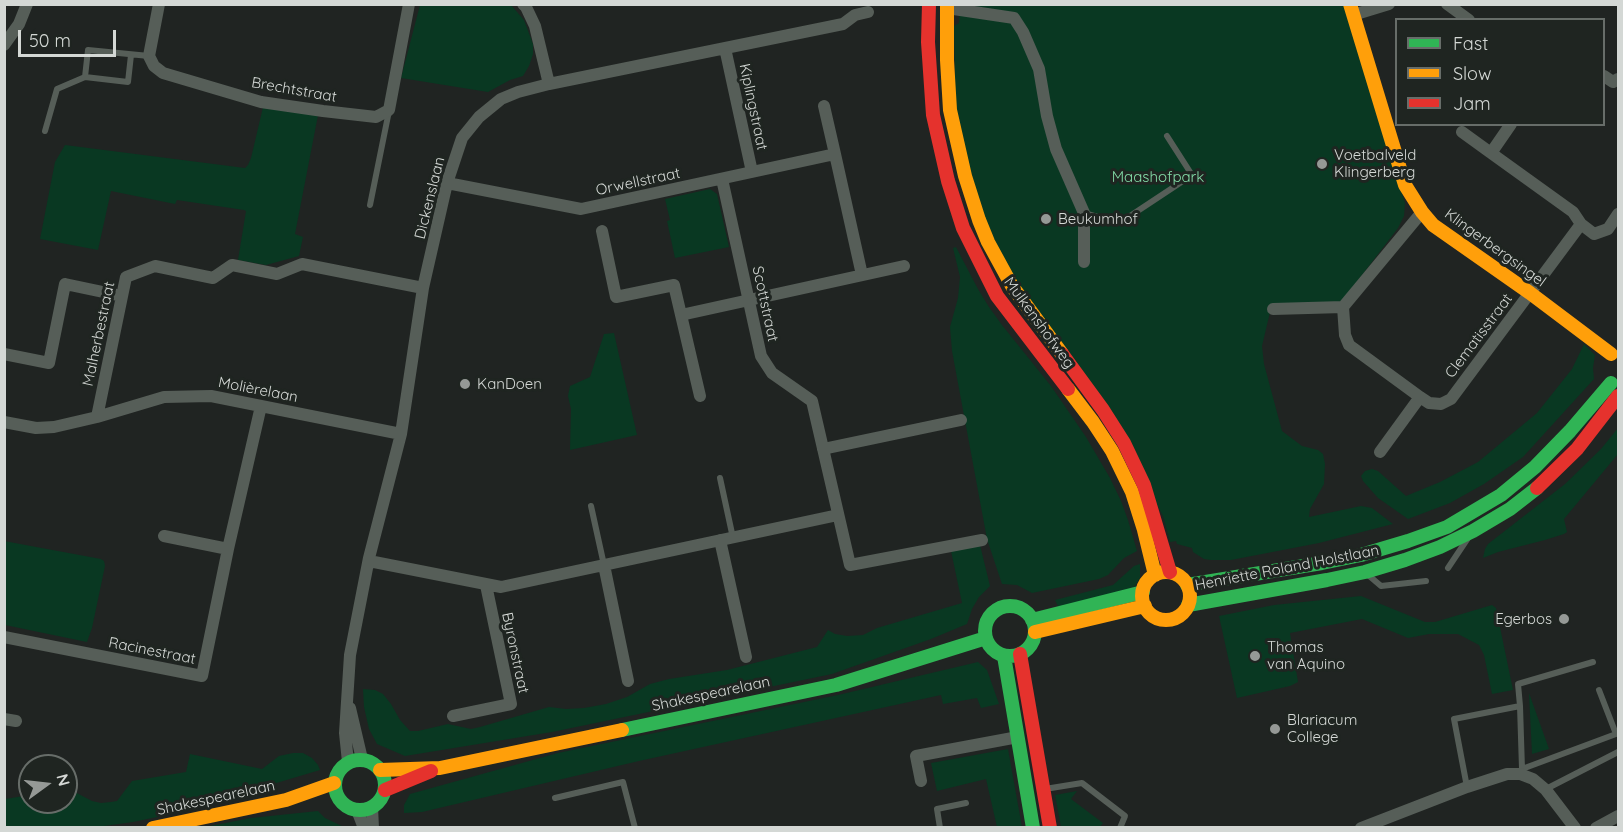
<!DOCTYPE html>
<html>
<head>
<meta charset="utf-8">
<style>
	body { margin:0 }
	#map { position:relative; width:1623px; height:832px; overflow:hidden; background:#202422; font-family:Quicksand,sans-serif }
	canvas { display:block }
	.frame { position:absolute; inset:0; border:6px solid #d4d8d5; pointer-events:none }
	.legend { position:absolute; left:1395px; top:18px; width:210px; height:108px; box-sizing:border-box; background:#1f2521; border:2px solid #676d69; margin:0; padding:8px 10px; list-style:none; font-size:18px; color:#d4d8d5 }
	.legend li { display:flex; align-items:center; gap:12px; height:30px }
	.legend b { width:30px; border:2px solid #676d69 }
	.north { position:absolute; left:18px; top:754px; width:60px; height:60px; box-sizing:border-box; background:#1f2521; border:2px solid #676d69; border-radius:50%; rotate:75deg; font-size:16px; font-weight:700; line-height:24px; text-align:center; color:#d4d8d5 }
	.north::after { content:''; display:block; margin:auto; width:21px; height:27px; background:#959996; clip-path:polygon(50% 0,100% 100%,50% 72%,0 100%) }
	.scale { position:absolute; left:18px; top:30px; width:98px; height:27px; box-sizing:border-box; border:3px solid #d4d8d5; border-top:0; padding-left:8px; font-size:18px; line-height:21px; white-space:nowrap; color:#d4d8d5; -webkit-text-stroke:4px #1f2521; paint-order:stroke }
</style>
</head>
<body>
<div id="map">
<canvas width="1623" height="832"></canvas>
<div class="frame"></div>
<ul class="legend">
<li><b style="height:8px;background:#30b455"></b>Fast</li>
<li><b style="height:8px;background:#ff9f0a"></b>Slow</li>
<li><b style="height:8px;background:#e5322d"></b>Jam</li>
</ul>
<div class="north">N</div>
<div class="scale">50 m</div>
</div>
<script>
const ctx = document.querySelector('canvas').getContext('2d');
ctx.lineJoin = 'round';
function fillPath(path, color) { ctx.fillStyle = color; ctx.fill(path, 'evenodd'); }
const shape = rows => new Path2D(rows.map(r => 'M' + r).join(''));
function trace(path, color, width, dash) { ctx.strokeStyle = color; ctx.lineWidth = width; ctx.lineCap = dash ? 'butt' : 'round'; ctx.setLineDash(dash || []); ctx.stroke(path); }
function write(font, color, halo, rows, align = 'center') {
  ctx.font = font + ' Quicksand,sans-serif'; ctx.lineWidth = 6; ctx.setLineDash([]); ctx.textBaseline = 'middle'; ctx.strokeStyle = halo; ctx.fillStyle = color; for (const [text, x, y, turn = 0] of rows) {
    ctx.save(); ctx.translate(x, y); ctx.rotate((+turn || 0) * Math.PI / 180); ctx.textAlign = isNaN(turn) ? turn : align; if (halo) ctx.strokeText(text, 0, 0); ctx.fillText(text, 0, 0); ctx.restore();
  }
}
fillPath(shape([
	[420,5,511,5,524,20,533,44,533,54,529,66,523,76,510,80,488,92,401,78],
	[960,5,1347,5,1364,67,1405,203,1404,216,1398,228,1346,296,1338,304,1271,308,1262,346,1264,364,1282,431,1302,446,1318,450,1323,454,1325,464,1324,484,1310,509,1309,517,1361,506,1372,508,1393,524,1319,543,1231,560,1211,560,1204,559,1193,552,1192,548,1177,544,1176,541,1170,542,1163,516,1132,458,1030,305,988,233,956,129,954,26,959,23],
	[264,103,319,110,295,234,303,237,299,256,266,265,238,260,246,211,244,210,177,200,175,204,111,191,98,250,40,239,55,162,65,145,245,168,248,165,251,158],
	[710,189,717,194,729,247,675,258,667,221,670,220,665,199],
	[956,247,978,289,989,307,1002,325,1051,386,1086,437,1110,478,1121,501,1128,520,1137,551,1124,558,1108,575,1099,579,1032,593,1017,585,1002,584,987,539,952,351,950,327,958,298,960,277,953,248],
	[614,333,637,435,570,450,571,409,568,396,570,386,590,377,604,334],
	[1584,344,1595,355,1593,368,1594,379,1523,457,1484,484,1450,503,1408,519,1378,498,1363,481,1361,476,1365,471,1372,469,1378,471,1406,496,1440,482,1478,462,1537,413,1572,369],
	[1618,428,1618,454,1564,519,1567,532,1564,534,1545,540,1498,552,1483,558,1485,549,1488,544,1565,484,1601,449],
	[4,541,101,559,104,561,105,566,92,628,87,642,5,625],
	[980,545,990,586,979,597,972,609,967,624,931,639,832,674,552,732,405,756,377,744,369,729,364,707,363,689,375,690,383,694,391,704,400,720,410,731,418,731,448,724,471,729,480,727,549,707,566,709,584,708,606,704,627,697,650,684,669,679,727,670,817,647,828,630,835,634,847,636,863,635,877,628,962,603,951,551],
	[1140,564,1140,578,1133,589,1059,608,1055,600,1113,585,1134,566],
	[1361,596,1425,622,1435,622,1492,605,1496,608,1513,690,1492,694,1484,655,1479,645,1458,634,1429,634,1408,638,1362,619,1290,633,1298,682,1290,686,1237,698,1219,616,1274,605],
	[978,662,987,670,999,704,981,708,977,698,943,704,941,695,639,761,422,812,404,813,404,805,410,794,558,753,838,695],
	[1529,693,1549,749,1532,754],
	[1008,749,1022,827,997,827,986,779,937,791,931,763],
	[293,753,303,753,312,758,318,765,320,770,176,813,133,822,97,827,5,827,5,799,30,795,30,802,66,802,66,791,71,790,92,801,101,803,111,802,117,801,132,781,186,772,190,754,262,769,279,756],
	[1077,791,1071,799,1103,823,1100,827,1061,827,1055,795],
	[318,811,325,818,344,827,205,827,251,818]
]), '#093822');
trace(shape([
	[131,55,128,82,85,77,88,50,149,56],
	[45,131,57,89,85,77],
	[370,205,389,111],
	[1084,213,1101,218,1124,220,1192,175,1167,136],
	[720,478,733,538],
	[591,506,604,565],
	[1448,568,1468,538],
	[1367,574,1381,586,1426,581],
	[1522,769,1616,734,1599,690],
	[1520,774,1522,769,1520,706,1518,684,1593,662],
	[1467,787,1454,719,1520,706],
	[1045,789,1082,783,1125,816,1120,828],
	[1546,789,1618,752],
	[555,798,623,782,635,828],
	[940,828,937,809,966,803]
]), '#565e58', 6);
trace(shape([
	[159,4,149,56,154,66,163,73,261,102,323,111,376,117,389,110,409,4],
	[523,4,526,7,535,26,549,84],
	[1447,4,1469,20],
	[947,8,1014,18,1023,32,1039,69,1047,116,1056,149,1084,213,1084,262],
	[1353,15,1389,4],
	[4,45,19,24,27,4],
	[725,48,752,172],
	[1604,76,1613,82,1618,79],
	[824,106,835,154],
	[1462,132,1491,153],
	[722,179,761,356,772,373,812,401,850,565,982,540],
	[447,183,581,209,835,154,862,275],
	[1422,212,1343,307,1345,335,1349,345,1420,397,1429,403,1441,404,1451,399,1581,224,1573,212,1491,153,1511,124],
	[1581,224,1594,234,1608,229,1618,214],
	[602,231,616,297,674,285,700,396],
	[1273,309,1343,307],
	[681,315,904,266],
	[4,354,49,363,65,284,122,296],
	[97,417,126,277,155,266,213,278,232,265,277,274,302,264,423,288],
	[4,422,36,428,54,427,97,417,164,397,211,396,401,434],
	[823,449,961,420],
	[1380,452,1420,397],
	[164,536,228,549],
	[720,540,746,657],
	[369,561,501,587,838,515],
	[604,565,628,681],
	[4,637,202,676,228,549,261,406],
	[350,708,362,759],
	[453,716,511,704,486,585],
	[4,719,16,721],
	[348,762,345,733,350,655,369,558,401,434,423,288,447,183,462,138,479,117,501,99,518,92,549,84,843,24,855,15,868,12],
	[921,781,916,756,1018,737],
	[372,807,373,828],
	[357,810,364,828],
	[1361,828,1467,787,1507,774,1520,774,1533,779,1546,790,1575,828],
	[1596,828,1618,816]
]), '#565e58', 12);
trace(shape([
	[1187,585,1322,563,1361,555,1408,541,1447,527,1501,495,1535,467,1570,431,1611,383],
	[1188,605,1327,580,1365,572,1405,560,1440,547,1473,531,1510,509,1537,488],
	'985 631a25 25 0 1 1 50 0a25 25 0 1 1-50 0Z',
	[1032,620,1143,592],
	[1004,656,1033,828],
	[622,730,836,685,986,638],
	'335 785a25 25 0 1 1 50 0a25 25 0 1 1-50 0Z'
]), '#30b455', 14);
trace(shape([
	[947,4,947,60,950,110,965,176,979,220,988,242,1012,286,1062,354],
	[1350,4,1405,185,1422,212,1433,225,1530,293,1611,354],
	[1068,389,1093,422,1112,451,1132,492,1144,530,1155,575],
	'1142 596a24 24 0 1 1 48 0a24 24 0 1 1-48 0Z',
	[1035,632,1145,606],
	[380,770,440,768,622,730],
	[153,828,286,800,334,783]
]), '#ff9f0a', 14);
trace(shape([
	[929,4,928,42,933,115,948,181,963,228,997,296,1068,389],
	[1062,354,1103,410,1124,443,1144,485,1170,572],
	[1537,488,1577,449,1618,396],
	[1020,654,1050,828],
	[385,790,431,771]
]), '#e5322d', 14);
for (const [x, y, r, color] of [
	[1322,164,6,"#959996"],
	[1046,219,6,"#959996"],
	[465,384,6,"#959996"],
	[1564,619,6,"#959996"],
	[1255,656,6,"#959996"],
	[1275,729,6,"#959996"]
]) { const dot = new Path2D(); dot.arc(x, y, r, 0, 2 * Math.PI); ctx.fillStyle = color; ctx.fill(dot); trace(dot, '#1f2521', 2); }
write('15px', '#d4d8d5', '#1f2521', [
	["Brechtstraat",294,90,10],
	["Kiplingstraat",753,107,78],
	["Orwellstraat",638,182,-12],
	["Dickenslaan",430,198,-76],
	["Klingerbergsingel",1495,248,36],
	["Scottstraat",765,304,78],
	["Mulkenshofweg",1039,323,54],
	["Malherbestraat",99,334,-78],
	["Clematisstraat",1479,336,-53],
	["Molièrelaan",258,390,11],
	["Henriette Roland Holstlaan",1287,568,-11],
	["Racinestraat",152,651,11],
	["Byronstraat",515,653,78],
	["Shakespearelaan",711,694,-12],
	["Shakespearelaan",216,798,-12]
]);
write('15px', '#d4d8d5', '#1f2521', [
	["Voetbalveld",1334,155],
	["Klingerberg",1334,172],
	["Beukumhof",1058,219],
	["KanDoen",477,384],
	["Egerbos",1552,619,"right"],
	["Thomas",1267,647],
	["van Aquino",1267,664],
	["Blariacum",1287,720],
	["College",1287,737]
], 'left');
write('15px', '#85dfaa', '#1f2521', [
	["Maashofpark",1158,177]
]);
</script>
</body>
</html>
